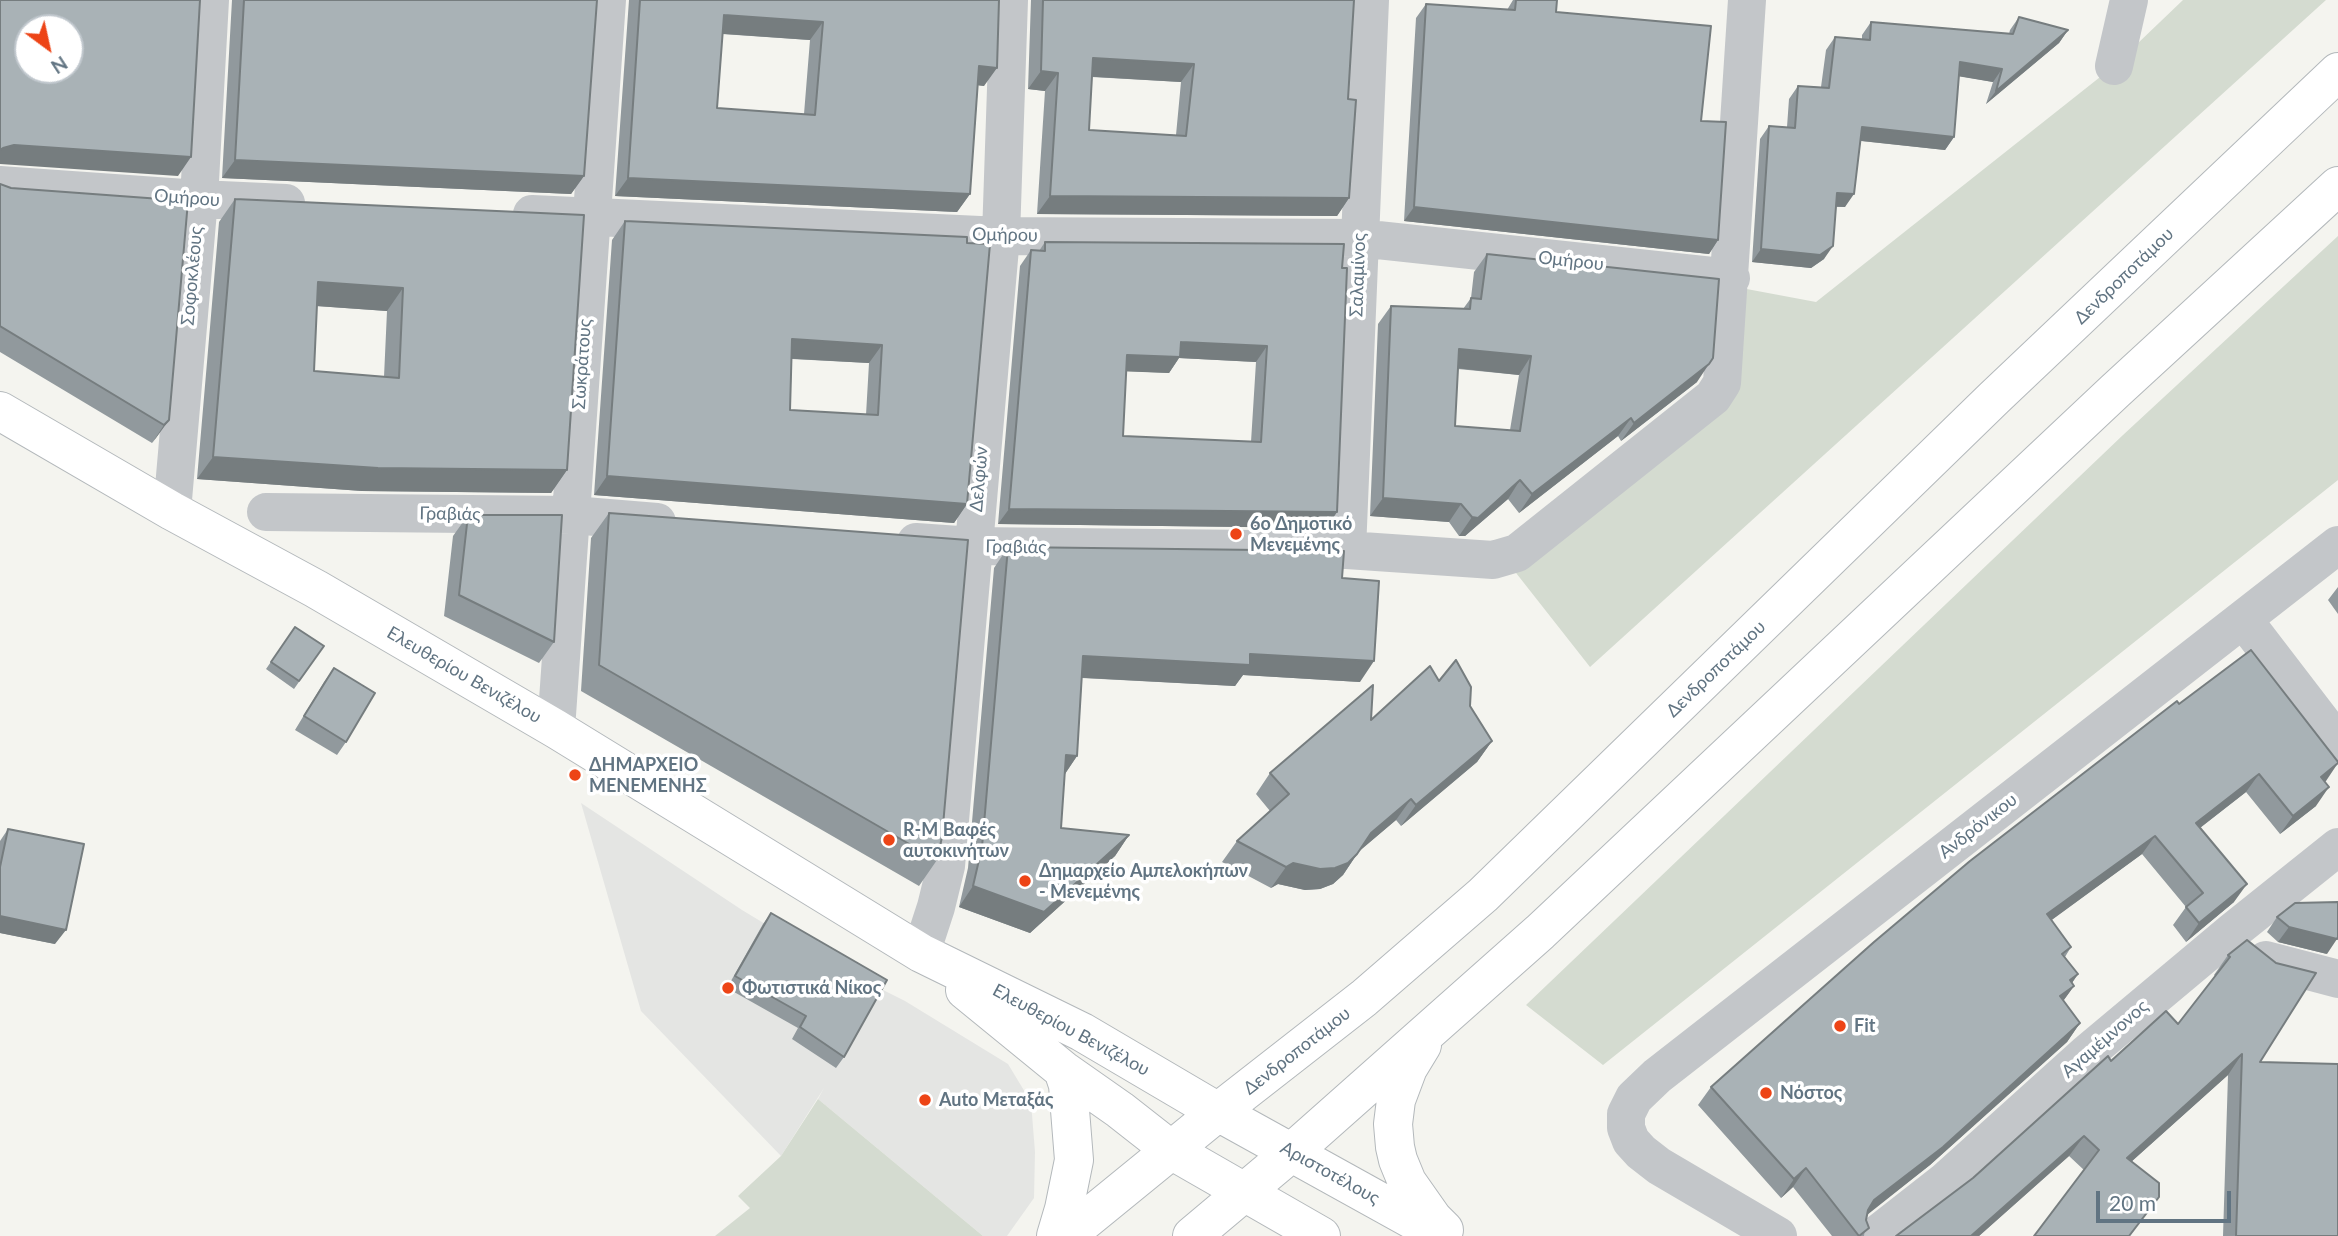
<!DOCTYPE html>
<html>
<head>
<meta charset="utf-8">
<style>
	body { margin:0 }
	#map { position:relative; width:2338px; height:1236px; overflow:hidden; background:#f4f4ef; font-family:Lato,sans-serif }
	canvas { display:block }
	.north { position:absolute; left:14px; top:14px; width:70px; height:70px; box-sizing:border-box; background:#fff; border:2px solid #c0c7cd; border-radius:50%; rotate:147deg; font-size:19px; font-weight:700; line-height:28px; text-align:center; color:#617482 }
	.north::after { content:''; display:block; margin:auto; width:24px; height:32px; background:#ed4416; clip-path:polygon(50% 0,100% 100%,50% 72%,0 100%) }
	.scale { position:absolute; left:2096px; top:1191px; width:135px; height:32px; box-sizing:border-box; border:4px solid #617482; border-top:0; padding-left:9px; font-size:21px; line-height:24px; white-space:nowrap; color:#617482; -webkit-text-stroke:5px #fff; paint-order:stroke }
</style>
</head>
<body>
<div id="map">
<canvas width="2338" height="1236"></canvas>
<div class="north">N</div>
<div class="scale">20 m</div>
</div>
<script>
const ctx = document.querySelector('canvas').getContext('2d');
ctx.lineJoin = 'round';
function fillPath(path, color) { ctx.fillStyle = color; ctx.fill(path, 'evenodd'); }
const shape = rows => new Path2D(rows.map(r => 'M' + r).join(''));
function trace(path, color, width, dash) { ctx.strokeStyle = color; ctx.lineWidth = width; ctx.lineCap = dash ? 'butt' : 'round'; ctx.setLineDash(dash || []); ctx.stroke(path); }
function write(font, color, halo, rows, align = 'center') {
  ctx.font = font + ' Lato,sans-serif'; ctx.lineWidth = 7; ctx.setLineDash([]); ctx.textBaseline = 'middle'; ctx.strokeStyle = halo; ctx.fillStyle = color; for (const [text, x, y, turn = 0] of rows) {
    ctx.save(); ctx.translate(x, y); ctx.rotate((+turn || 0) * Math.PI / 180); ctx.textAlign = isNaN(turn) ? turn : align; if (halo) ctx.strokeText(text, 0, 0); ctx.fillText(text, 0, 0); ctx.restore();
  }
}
fillPath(shape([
	[581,803,742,910,835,966,905,1001,1008,1064,1031,1102,1035,1152,1034,1198,1007,1236,983,1236,818,1099,824,1088,781,1156,641,1011]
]), '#e4e5e3');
fillPath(shape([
	[2183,0,2326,0,1590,667,1509,564,1726,395,1736,287,1816,302,2114,66],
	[2338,236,2338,480,1603,1065,1526,1005,2123,435],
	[818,1099,983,1236,715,1236,750,1208,738,1196,781,1156]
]), '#d4dbd0');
const major = shape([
	[0,411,172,511,316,589,556,729,921,953,1082,1032,1218,1112,1442,1236],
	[965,990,1063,1070,1120,1110,1171,1150,1321,1236],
	[1422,1045,1408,1068,1396,1100,1393,1124,1395,1147,1398,1160,1407,1182,1433,1219,1444,1230],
	[1056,1236,1064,1209,1074,1160,1068,1085,1063,1070],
	[1066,1236,1218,1112,1364,998,1483,895,1994,398,2338,72],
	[1192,1236,1292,1152,1540,932,2115,391,2338,186]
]);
trace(major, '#b3b8bb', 40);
trace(shape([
	[2114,66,2129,0],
	[0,185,199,199,286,203],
	[532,214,1001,236,1359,238,1731,278],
	[172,511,199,199,210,0],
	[266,512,572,515,657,522],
	[916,542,973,546,1347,550,1493,560,1517,553,1713,397,1722,383,1747,0],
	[1347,550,1370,0],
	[2243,619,2338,743],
	[556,729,607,0],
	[921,953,936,907,946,866,1001,236,1009,0],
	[2266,960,2338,979],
	[1778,1236,1659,1166,1641,1152,1631,1141,1626,1128,1626,1114,1634,1098,1657,1076,2338,545],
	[1875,1236,1944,1182,2086,1054,2233,931,2338,847]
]), '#c3c6c9', 38);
trace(major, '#fff', 38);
fillPath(shape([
	[232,0,597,0,584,176,571,194,222,178],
	[629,0,999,0,984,86,978,85,970,194,957,212,615,196],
	[722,34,810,40,804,114,717,108],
	[1031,0,1354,0,1348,99,1349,198,1337,216,1037,214,1045,91,1028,89],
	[1092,77,1181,82,1176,135,1089,130],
	[1513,0,1557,0,1556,12,1701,121,1718,240,1709,254,1404,221,1416,18,1426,4,1507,10],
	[2019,17,2068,30,2059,43,1986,104,1993,82,1959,76,1954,137,1945,150,1861,141,1845,207,1836,207,1824,259,1811,268,1752,262,1760,139,1769,126,1787,127,1789,99,1798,86,1821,87,1826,50,1835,37,1862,39,1862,35,1871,22,2009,34,2010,30],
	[0,184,169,420,152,443,0,352],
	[235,199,584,215,567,470,551,493,362,491,197,479,219,222],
	[317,306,387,311,384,377,314,371],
	[625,221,967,237,967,504,954,523,594,495,612,240],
	[792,359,869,363,866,415,790,410],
	[1045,242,1342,268,1337,512,1326,528,998,524,1020,266,1031,250,1039,251],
	[1179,358,1256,362,1251,442,1123,436,1126,371,1169,373],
	[1487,254,1697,382,1621,441,1618,436,1519,513,1508,499,1465,536,1459,536,1449,522,1370,516,1378,324,1391,306,1463,309,1471,298,1474,272],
	[1458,369,1519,375,1510,430,1455,426],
	[609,513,937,860,919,886,581,691,591,538],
	[468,515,554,642,539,663,444,616,453,536],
	[1008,547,1342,578,1360,682,1243,675,1235,686,1082,678,1077,756,1064,775,1061,828,1129,835,1115,856,1030,933,959,907,968,868,994,568],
	[2338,587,2338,614,2328,600],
	[295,627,324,646,294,689,266,669],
	[334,668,346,742,337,755,295,730,324,682],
	[1439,681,1470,706,1492,741,1477,762,1401,826,1396,820,1359,851,1343,875,1333,884,1320,889,1305,890,1278,884,1271,888,1222,862,1237,841,1270,811,1256,794,1270,773,1371,720],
	[2179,704,2316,806,2280,834,2246,792,2200,828,2234,902,2186,942,2173,925,2186,907,2142,854,2051,920,2071,947,2065,957,2078,974,2072,983,2074,986,2063,1001,2080,1023,2067,1042,1930,1165,1867,1214,1864,1236,1832,1236,1793,1187,1781,1198,1698,1105,1711,1087],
	[8,829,55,944,0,933,0,841],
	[771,913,844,1057,836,1068,792,1039,798,1028,727,988,763,924],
	[2277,917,2327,954,2278,942,2267,932],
	[2247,940,2260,1062,2338,1236,2223,1236,2228,1075,2131,1162,2144,1217,2084,1170,2069,1156,1979,1236,1896,1236,1973,1178,2111,1061,2178,1024,2215,976,2214,975,2228,955]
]), '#91999d');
fillPath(shape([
	[724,15,823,22,810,40,711,33],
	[2068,30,2059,43,1986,104,1996,91],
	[1093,58,1194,64,1181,82,1080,76],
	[1960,62,2002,69,1993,82,1951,75],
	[979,66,997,68,984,86,966,84],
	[1041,71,1058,73,1045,91,1028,89],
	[1862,127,1954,137,1945,150,1853,140],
	[14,145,191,157,178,176,0,164,0,150,3,148],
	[235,160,584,176,571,194,222,178],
	[628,178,970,194,957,212,615,196],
	[1837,193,1854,194,1845,207,1827,206],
	[1050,196,1349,198,1337,216,1037,214],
	[1414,207,1718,240,1709,254,1404,221],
	[1833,246,1824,259,1811,268,1752,262,1761,249],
	[318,282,403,288,387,311,302,305],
	[792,339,882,345,869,363,779,358],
	[1181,342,1267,346,1256,362,1179,358,1169,373,1116,371,1127,355],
	[1459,349,1531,356,1519,375,1446,367],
	[1709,364,1697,382,1621,441,1634,423],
	[1631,418,1618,436,1519,513,1532,494],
	[169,420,156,438,152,443,164,425],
	[213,457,567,470,551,493,362,491,197,479],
	[607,476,967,504,954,523,594,495],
	[1520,480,1508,499,1465,536,1459,536,1472,517],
	[1383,498,1461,504,1449,522,1370,516],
	[1009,509,1337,512,1326,528,998,524],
	[1250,654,1374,661,1360,682,1243,675,1235,686,1068,677,1083,656],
	[1492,741,1477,762,1401,826,1416,805],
	[1066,755,1077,756,1063,777],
	[2338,763,2326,781,2308,796,2321,777],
	[2259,774,2246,792,2183,841,2196,823],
	[2329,787,2316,806,2280,834,2293,816],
	[1411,799,1396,820,1356,854,1371,833],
	[1129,835,1115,856,1030,933,959,907,973,886],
	[2155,836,2142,854,2034,933,2047,914],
	[1357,854,1343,875,1333,884,1320,889,1305,890,1278,884,1271,888,1286,867,1293,863],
	[2247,884,2234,902,2186,942,2199,923],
	[0,916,66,930,55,944,0,933],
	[2289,927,2337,939,2327,954,2278,942],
	[2078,974,2065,993,2074,986,2061,1004,2047,1015,2070,980],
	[2080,1023,2067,1042,1930,1165,1862,1219,1874,1200],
	[2242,1054,2228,1075,2112,1179,2127,1158],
	[2084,1136,2069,1156,1979,1236,1971,1236],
	[1806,1168,1793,1187,1781,1198,1794,1179]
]), '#767d7f');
const building = shape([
	[0,0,200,0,191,157,14,145,3,148,0,150,0,0],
	[28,28,70,28,70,70,28,70,28,28],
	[244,0,597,0,584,176,235,160,244,0],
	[640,0,999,0,997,68,979,66,970,194,628,178,640,0],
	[724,15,823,22,815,115,717,108,724,15],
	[1043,0,1354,0,1348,99,1356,100,1349,198,1050,196,1058,73,1041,71,1043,0],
	[1093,58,1194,64,1186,136,1089,130,1093,58],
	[1516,0,1557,0,1556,12,1711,26,1701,121,1726,122,1718,240,1414,207,1426,4,1515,10,1516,0],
	[2019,17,2068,30,1996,91,2002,69,1960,62,1954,137,1862,127,1854,194,1837,193,1833,246,1820,255,1761,249,1769,126,1795,128,1798,86,1829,88,1835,37,1870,40,1871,22,2013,34,2019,17],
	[0,184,11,188,188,201,169,420,164,425,0,326,0,184],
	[235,199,584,215,567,470,378,468,213,457,235,199],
	[318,282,403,288,399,378,314,371,318,282],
	[625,221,967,237,967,243,990,244,967,504,607,476,625,221],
	[792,339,882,345,878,415,790,410,792,339],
	[1045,242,1344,244,1342,268,1347,268,1337,512,1009,509,1031,250,1045,251,1045,242],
	[1181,342,1267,346,1261,442,1123,436,1127,355,1180,357,1181,342],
	[1487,254,1719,279,1713,358,1709,364,1634,423,1631,418,1532,494,1520,480,1478,518,1472,517,1461,504,1383,498,1391,306,1470,309,1471,298,1481,299,1487,254],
	[1459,349,1531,356,1520,431,1455,426,1459,349],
	[609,513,968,540,942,837,937,860,599,665,609,513],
	[468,515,562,515,554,642,459,595,468,515],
	[1008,547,1344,551,1342,578,1379,581,1374,661,1250,654,1250,665,1083,656,1077,756,1066,755,1061,828,1129,835,1044,912,973,886,982,847,1008,547],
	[295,627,324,646,299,681,271,662,295,627],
	[2251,650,2338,762,2338,763,2321,777,2329,787,2293,816,2259,774,2196,823,2247,884,2199,923,2186,907,2203,893,2155,836,2047,914,2071,947,2062,954,2078,974,2070,980,2074,986,2060,996,2080,1023,1943,1147,1874,1200,1868,1210,1866,1220,1869,1228,1859,1236,1806,1168,1794,1179,1711,1087,1874,942,1970,861,2177,701,2179,704,2251,650],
	[1456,660,1471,687,1470,706,1492,741,1416,805,1411,799,1371,833,1357,854,1348,863,1335,868,1320,869,1293,863,1286,867,1237,841,1289,794,1270,773,1373,685,1371,720,1430,666,1439,681,1456,660],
	[334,668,375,693,346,742,304,716,334,668],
	[8,829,84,844,66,930,0,916,0,867,8,829],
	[2338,902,2338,937,2337,939,2289,927,2277,917,2295,903,2338,902],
	[771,913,887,980,844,1057,800,1027,806,1016,735,976,771,913],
	[2247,940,2276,963,2316,973,2260,1062,2338,1064,2338,1236,2236,1236,2242,1054,2127,1158,2159,1183,2159,1197,2129,1236,2034,1236,2099,1150,2084,1136,1971,1236,1896,1236,1973,1178,2108,1056,2111,1061,2166,1011,2178,1024,2230,957,2228,955,2247,940]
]);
fillPath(building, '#a9b2b6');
trace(building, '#767d7f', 2);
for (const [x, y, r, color] of [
	[1236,534,7,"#ed4416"],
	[575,775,7,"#ed4416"],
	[889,840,7,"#ed4416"],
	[1025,881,7,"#ed4416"],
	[728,988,7,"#ed4416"],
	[1840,1026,7,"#ed4416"],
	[1766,1093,7,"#ed4416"],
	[925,1100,7,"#ed4416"]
]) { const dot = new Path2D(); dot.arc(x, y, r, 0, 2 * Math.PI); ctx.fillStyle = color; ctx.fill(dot); trace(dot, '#fff', 2.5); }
write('18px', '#617482', '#fff', [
	["Ομήρου",187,198,4],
	["Ομήρου",1005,235,1],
	["Ομήρου",1571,261,6],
	["Σαλαμίνος",1358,275,-88],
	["Σοφοκλέους",192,276,-85],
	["Δενδροποτάμου",2124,276,-44],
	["Σωκράτους",582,364,-86],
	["Δελφών",979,479,-85],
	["Γραβιάς",450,514,1],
	["Γραβιάς",1016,547,1],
	["Δενδροποτάμου",1716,669,-44],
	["Ελευθερίου Βενιζέλου",464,675,30],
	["Ανδρόνικου",1978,826,-38],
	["Ελευθερίου Βενιζέλου",1071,1030,28],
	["Αγαμέμνονος",2105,1039,-41],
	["Δενδροποτάμου",1297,1051,-38],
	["Αριστοτέλους",1330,1173,29]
]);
write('bold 18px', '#617482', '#fff', [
	["6ο Δημοτικό",1250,524],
	["Μενεμένης",1250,545],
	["ΔΗΜΑΡΧΕΙΟ",589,765],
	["ΜΕΝΕΜΕΝΗΣ",589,786],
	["R-M Βαφές",903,830],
	["αυτοκινήτων",903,851],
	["Δημαρχείο Αμπελοκήπων",1039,871],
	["- Μενεμένης",1039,892],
	["Φωτιστικά Νίκος",742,988],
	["Fit",1854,1026],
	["Νόστος",1780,1093],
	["Auto Μεταξάς",939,1100]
], 'left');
</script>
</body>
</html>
